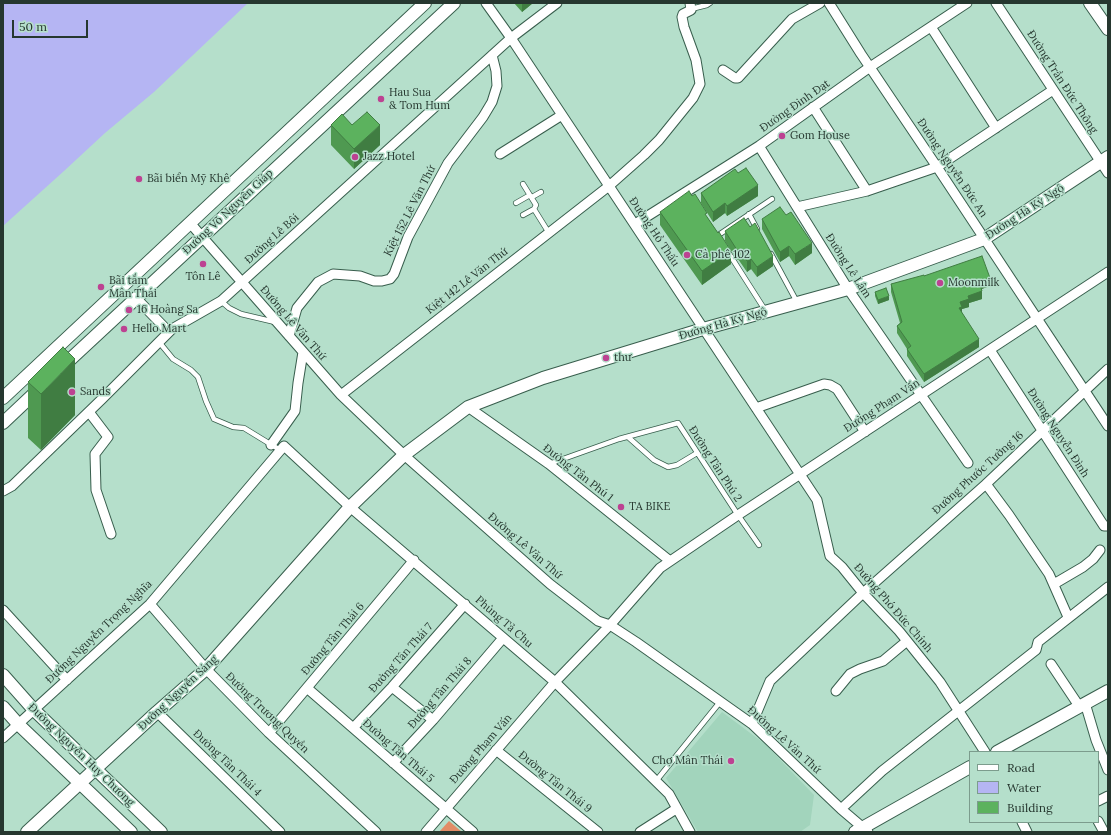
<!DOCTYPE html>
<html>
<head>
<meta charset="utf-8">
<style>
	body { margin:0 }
	#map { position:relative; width:1111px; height:835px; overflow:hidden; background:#b5dfcb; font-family:Lora,serif }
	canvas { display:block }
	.frame { position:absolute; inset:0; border:4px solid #26372f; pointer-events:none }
	.legend { position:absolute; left:969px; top:751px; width:130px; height:72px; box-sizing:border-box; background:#b5dfcb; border:1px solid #7c9c8d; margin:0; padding:5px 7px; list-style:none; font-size:12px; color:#26372f }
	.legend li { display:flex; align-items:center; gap:8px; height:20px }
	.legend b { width:20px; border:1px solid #7c9c8d }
	.scale { position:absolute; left:12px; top:20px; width:76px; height:18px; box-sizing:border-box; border:2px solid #26372f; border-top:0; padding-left:5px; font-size:12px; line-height:14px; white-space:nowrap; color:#26372f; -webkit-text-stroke:3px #b5dfcb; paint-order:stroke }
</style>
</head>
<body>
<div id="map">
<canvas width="1111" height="835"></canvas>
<div class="frame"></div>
<ul class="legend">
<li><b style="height:5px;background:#fff"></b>Road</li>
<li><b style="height:11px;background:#b5b5f3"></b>Water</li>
<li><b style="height:11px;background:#5cb25e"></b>Building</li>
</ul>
<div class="scale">50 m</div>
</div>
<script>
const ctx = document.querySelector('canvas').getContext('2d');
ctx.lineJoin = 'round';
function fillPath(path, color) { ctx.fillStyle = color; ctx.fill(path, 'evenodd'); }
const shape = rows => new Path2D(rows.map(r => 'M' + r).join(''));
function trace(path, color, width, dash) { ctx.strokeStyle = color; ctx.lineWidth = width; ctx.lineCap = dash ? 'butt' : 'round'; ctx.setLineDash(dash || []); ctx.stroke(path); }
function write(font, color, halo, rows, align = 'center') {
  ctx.font = font + ' Lora,serif'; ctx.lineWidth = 3; ctx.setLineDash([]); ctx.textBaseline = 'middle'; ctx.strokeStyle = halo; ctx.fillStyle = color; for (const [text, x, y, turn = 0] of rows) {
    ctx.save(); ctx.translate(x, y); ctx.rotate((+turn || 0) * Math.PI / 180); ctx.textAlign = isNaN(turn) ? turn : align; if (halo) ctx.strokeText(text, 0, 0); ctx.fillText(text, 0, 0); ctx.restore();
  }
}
fillPath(shape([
	[722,712,765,744,814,795,810,825,800,832,698,832,666,778]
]), '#a2d4bc');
fillPath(shape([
	[449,821,462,832,439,832]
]), '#e28c66');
fillPath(shape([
	[3,3,248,3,154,92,105,133,64,171,3,226]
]), '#b5b5f3');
const lane = shape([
	[691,9,707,5,710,3],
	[523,184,536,205,534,209],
	[532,197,541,192],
	[516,203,530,195],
	[749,214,757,229],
	[523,215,534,209,549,233],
	[717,236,772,199],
	[728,252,765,310],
	[771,254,797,302],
	[221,301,229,308,241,314,275,322],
	[159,342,173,359,191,370,198,377,206,401,214,419,233,427,244,428,280,450],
	[628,437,654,460,668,467,677,465,697,453],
	[549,464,619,439,678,423,738,515,759,545],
	[656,781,720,702]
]);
const street = shape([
	[486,3,511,38,817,500,830,556,842,567,863,593,899,631,940,682,985,752],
	[829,3,861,54,937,167,1108,426],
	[996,3,1108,173],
	[931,27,996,128],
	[723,70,735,78,738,78,792,19,820,3],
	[813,107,867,191],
	[759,146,848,289,968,463],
	[500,154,562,115],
	[797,207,867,191,937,167,1053,90],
	[190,223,341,395,404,455,550,584,598,621,610,625,636,642,752,724,841,809,868,832],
	[635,224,759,146,870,67,967,3],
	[136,298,169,332],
	[289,336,297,308,318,282,333,274,360,276,374,281,382,281,390,279,394,274,408,237,448,163,483,117,492,102,497,86,496,71,492,55],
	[990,350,1104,526,1108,526],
	[341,395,609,186,644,155,659,140,693,98,700,84,696,60,684,27,682,17,683,14,691,10,690,3],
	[468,407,549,464,670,561],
	[756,408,824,384,830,385,837,389,865,432],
	[89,412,108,437,95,454,96,490,111,534],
	[271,445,295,411,298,383,303,352],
	[986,484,1009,515,1049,574,1068,617],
	[3,491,12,486,102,399,172,329,221,301,511,38,557,3],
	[1054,584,1083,567,1093,559,1100,550],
	[150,604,206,669,269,733,376,832],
	[3,610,67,680],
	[1051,664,1079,706],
	[392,687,433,720],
	[307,688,473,832],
	[836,691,850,674,860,669,883,661,907,641],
	[1085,703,1096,740,1108,770],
	[157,712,280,832],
	[752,724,770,681,863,593,986,484,1108,369],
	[353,728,392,687,465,604],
	[269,733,414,560],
	[3,738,150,604,284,446,350,507,555,682,669,794,690,832],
	[496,750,598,832],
	[393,763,433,720,503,638],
	[1098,801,1108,796],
	[841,809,882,771,1036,650,1038,642,1108,587],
	[1098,821,1104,832],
	[1022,822,1027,832],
	[426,832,555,682,610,625,660,568,738,515,1108,272],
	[640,832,676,809]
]);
const secondary = shape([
	[1090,3,1108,29],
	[62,367,454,3],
	[3,398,425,3],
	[3,423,40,388],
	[3,675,34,710,161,832],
	[3,707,19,725,131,832],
	[997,752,1108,691],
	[27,832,157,712,206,669,350,507,404,455,468,407,543,378,703,329,848,289,984,239,1108,157],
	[855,832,970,767]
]);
trace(lane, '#385e4d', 6);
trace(street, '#385e4d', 11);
trace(secondary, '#385e4d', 14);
trace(lane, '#fff', 4.5);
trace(street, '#fff', 9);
trace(secondary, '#fff', 12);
fillPath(shape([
	[514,3,533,3,522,12],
	[331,125,352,125,380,145,354,169,331,145],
	[738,173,758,196,727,216,725,213,713,222,701,203,701,193],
	[660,212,707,217,718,233,731,264,702,285,660,225],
	[762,219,812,253,795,265,789,256,780,262,762,229],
	[725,231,773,266,757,277,751,269,747,272,738,259,737,260,725,241],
	[924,276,990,286,981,289,982,299,969,303,969,307,962,309,962,313,979,347,924,382,907,356,907,349,897,333,897,326,900,323,891,292,891,284],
	[875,292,889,300,878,304,875,296],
	[28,382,75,415,41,450,28,438]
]), '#4f9951');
fillPath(shape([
	[522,3,533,3,522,12],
	[380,125,380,145,354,169,354,149],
	[758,185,758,196,727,216,727,206],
	[725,203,725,213,713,222,713,212],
	[812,243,812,253,795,265,795,254],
	[789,246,789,256,780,262,780,252],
	[738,249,738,259,737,260,737,250],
	[731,251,731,264,702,285,702,271],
	[773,256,773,266,757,277,757,267],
	[751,259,751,269,747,272,747,261],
	[990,278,990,286,979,290,979,282],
	[982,291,982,299,969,303,969,307,962,309,962,315,959,308,960,302,968,296],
	[889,296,889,300,878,304,878,300],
	[979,339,979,347,924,382,924,374],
	[75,359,75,415,41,450,41,394]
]), '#407d42');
const building = shape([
	[367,112,380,125,354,149,331,125,342,114,352,125,367,112],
	[746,168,758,185,727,206,725,203,713,212,701,193,735,169,738,173,746,168],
	[689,191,692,196,695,194,707,213,705,214,718,233,719,232,731,251,702,271,660,212,689,191],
	[780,207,786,215,791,212,812,243,795,254,789,246,780,252,762,219,780,207],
	[744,218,750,227,755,223,773,256,757,267,751,259,747,261,738,249,737,250,725,231,744,218],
	[982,256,990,278,979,282,982,291,968,296,969,299,960,302,962,307,959,308,979,339,924,374,907,349,911,346,897,326,902,322,891,284,924,275,924,276,982,256],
	[886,288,889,296,878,300,875,292,886,288],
	[63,347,75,359,41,394,28,382,63,347]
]);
fillPath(building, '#5cb25e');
trace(building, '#407d42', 1);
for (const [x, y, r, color] of [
	[381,99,4,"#bd4292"],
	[782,136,4,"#bd4292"],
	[355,157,4,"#bd4292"],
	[139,179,4,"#bd4292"],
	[687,255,4,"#bd4292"],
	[203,264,4,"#bd4292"],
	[940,283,4,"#bd4292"],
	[101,287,4,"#bd4292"],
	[129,310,4,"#bd4292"],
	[124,329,4,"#bd4292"],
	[606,358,4,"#bd4292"],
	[72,392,4,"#bd4292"],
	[621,507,4,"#bd4292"],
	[731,761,4,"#bd4292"]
]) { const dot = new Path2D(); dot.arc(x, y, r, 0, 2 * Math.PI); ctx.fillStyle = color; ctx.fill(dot); trace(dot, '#b5dfcb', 1.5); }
write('11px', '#26372f', '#b5dfcb', [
	["Đường Trần Đức Thông",1062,82,57],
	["Đường Đinh Đạt",795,106,-35],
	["Đường Nguyễn Đức An",952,168,56],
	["Kiệt 152 Lê Văn Thứ",410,211,-63],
	["Đường Võ Nguyên Giáp",228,212,-43],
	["Đường Hà Kỳ Ngộ",1025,212,-33],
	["Đường Hồ Thấu",654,232,56],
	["Đường Lê Bôi",272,239,-42],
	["Đường Lê Lâm",848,266,57],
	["Kiệt 142 Lê Văn Thứ",467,281,-38],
	["Đường Lê Văn Thứ",293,323,49],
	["Đường Hà Kỳ Ngộ",723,324,-16],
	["Đường Phạm Vấn",882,406,-33],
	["Đường Nguyễn Đình",1058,433,57],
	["Đường Tân Phú 2",715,464,57],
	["Đường Tân Phú 1",578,473,38],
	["Đường Phước Tường 16",978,473,-42],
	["Đường Lê Văn Thứ",525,546,41],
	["Đường Phó Đức Chính",893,608,49],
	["Phùng Tả Chu",504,622,41],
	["Đường Nguyễn Trọng Nghĩa",99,632,-44],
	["Đường Tân Thái 6",333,639,-50],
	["Đường Tân Thái 7",401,658,-48],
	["Đường Nguyễn Sáng",178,693,-43],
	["Đường Tân Thái 8",440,693,-49],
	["Đường Trương Quyền",267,713,44],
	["Đường Lê Văn Thứ",784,740,42],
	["Đường Phạm Vấn",481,749,-49],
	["Đường Tân Thái 5",398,751,41],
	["Đường Nguyễn Huy Chương",81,755,44],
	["Đường Tân Thái 4",227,763,44],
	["Đường Tân Thái 9",555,782,39]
]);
write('11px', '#26372f', '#b5dfcb', [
	["Hau Sua",389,93],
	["& Tom Hum",389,106],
	["Gom House",790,136],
	["Jazz Hotel",363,157],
	["Bãi biển Mỹ Khê",147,179],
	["Cà phê 102",695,255],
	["Tôn Lê",203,277,"center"],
	["Bãi tắm",109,281],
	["Mân Thái",109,294],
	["Moonmilk",948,283],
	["16 Hoàng Sa",137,310],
	["Hello Mart",132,329],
	["thư",614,358],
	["Sands",80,392],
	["TA BIKE",629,507],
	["Chợ Mân Thái",723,761,"right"]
], 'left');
</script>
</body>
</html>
